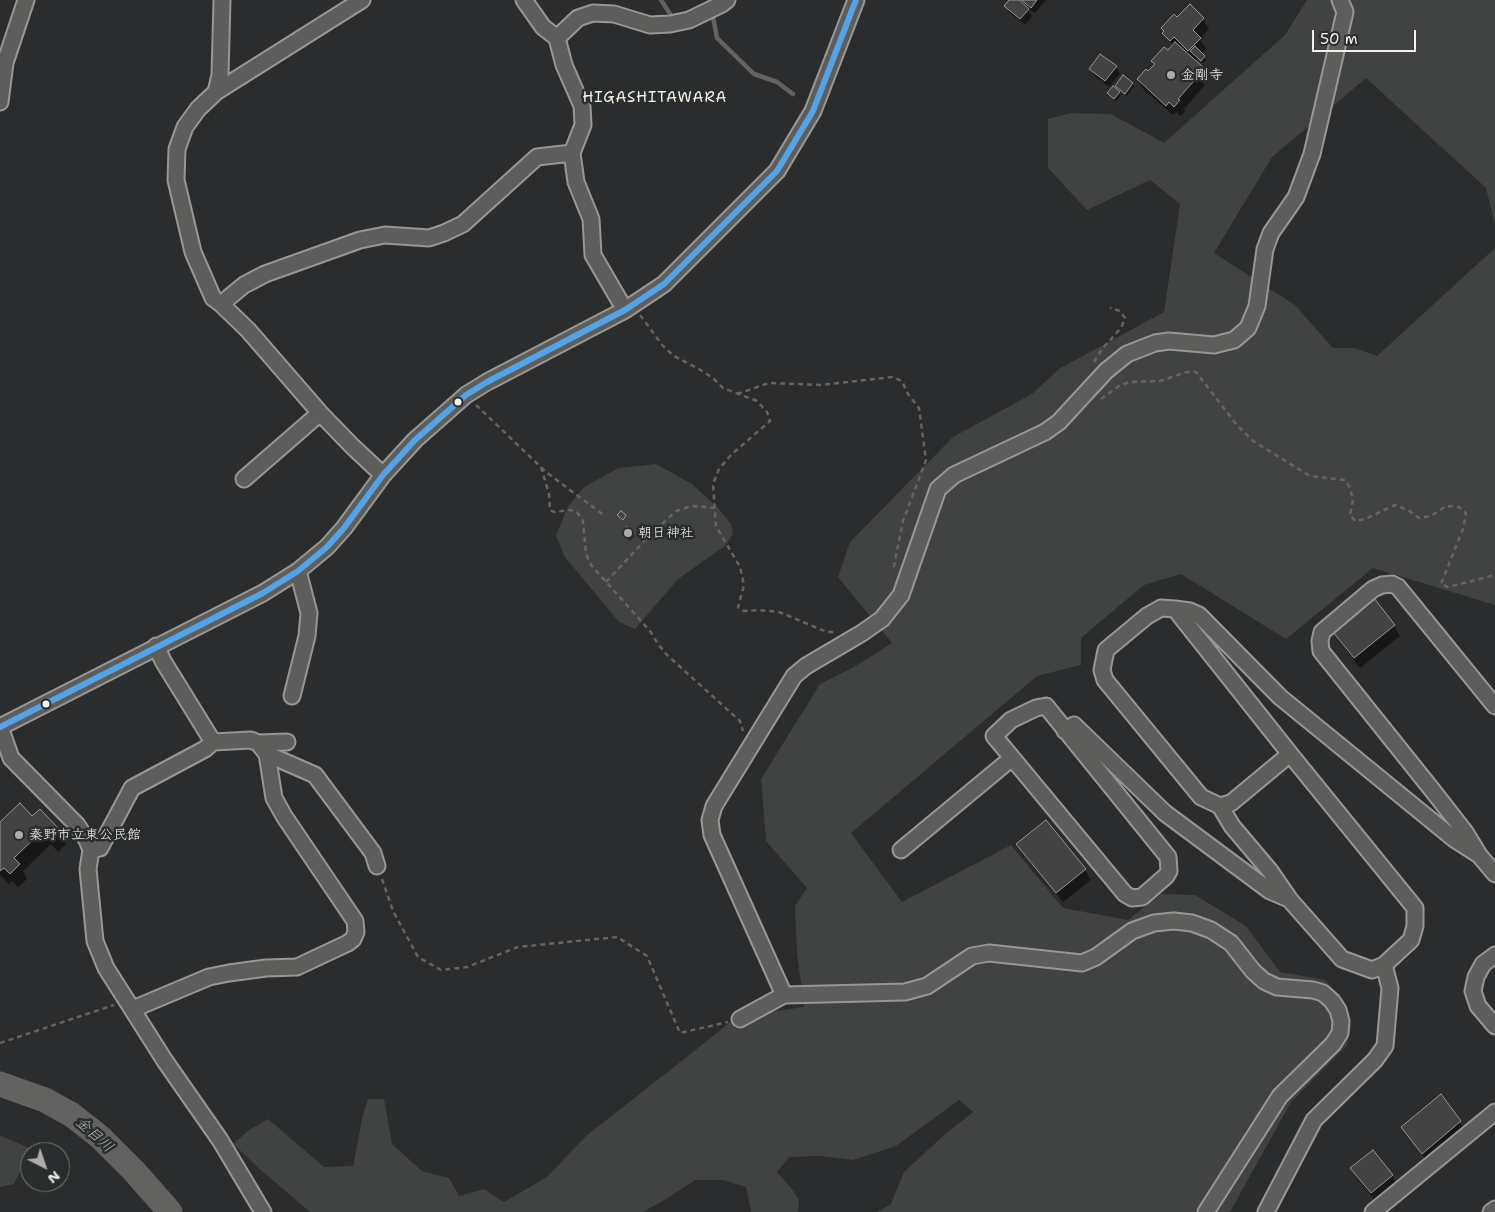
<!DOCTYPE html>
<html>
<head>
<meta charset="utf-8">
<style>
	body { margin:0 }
	#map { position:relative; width:1495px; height:1212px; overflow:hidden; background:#2b2c2d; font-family:"Shantell Sans",sans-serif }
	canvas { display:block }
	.north { position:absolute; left:20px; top:1142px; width:50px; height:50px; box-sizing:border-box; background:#2a2d2e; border:1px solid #7b7b78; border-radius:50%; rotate:139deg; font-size:14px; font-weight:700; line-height:20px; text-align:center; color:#f4f1e8 }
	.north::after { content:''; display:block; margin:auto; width:18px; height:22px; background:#aeaca7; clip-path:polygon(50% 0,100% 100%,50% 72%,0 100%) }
	.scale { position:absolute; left:1312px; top:30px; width:104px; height:22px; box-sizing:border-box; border:2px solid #f4f1e8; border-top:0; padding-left:6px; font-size:15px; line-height:18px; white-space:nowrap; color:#f4f1e8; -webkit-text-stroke:4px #2a2d2e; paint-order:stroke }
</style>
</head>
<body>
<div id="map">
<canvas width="1495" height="1212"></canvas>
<div class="north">N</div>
<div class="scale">50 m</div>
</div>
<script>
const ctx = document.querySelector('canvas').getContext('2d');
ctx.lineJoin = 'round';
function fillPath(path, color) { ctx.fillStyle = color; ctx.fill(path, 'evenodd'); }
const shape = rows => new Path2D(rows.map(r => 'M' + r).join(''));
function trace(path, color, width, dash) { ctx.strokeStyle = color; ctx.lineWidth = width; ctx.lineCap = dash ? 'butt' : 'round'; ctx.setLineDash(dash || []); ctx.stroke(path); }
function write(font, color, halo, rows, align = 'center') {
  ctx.font = font + ' "Shantell Sans","Klee One",sans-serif'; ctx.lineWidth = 5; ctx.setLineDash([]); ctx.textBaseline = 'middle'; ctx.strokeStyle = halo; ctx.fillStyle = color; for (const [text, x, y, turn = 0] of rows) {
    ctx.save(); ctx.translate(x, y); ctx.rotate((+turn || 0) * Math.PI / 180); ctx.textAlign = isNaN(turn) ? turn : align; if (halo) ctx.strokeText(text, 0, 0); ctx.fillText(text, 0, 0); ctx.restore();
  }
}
fillPath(shape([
	[1307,0,1495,0,1495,224,1486,188,1366,78,1272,157,1214,253,1295,305,1333,348,1355,348,1377,356,1495,248,1495,605,1373,568,1286,639,1181,574,1144,585,1081,638,1081,665,1037,676,851,833,902,902,1011,845,1063,908,1128,920,1161,894,1195,895,1246,926,1280,972,1325,980,1344,1002,1351,1027,1347,1045,1291,1102,1230,1212,877,1212,891,1204,904,1172,942,1137,973,1112,959,1100,896,1146,853,1160,819,1156,789,1157,777,1172,792,1189,799,1200,798,1212,751,1212,746,1187,723,1180,695,1180,668,1198,643,1212,310,1212,263,1172,233,1144,249,1130,268,1119,324,1167,353,1166,363,1114,368,1099,384,1099,392,1144,422,1171,449,1178,459,1196,484,1189,504,1202,547,1177,586,1136,693,1052,760,998,776,1011,804,1007,797,953,795,906,807,888,766,841,761,779,820,684,854,667,892,643,838,577,850,542,953,437,1032,394,1059,369,1164,312,1180,204,1150,180,1087,210,1048,168,1048,119,1070,113,1111,114,1164,143,1285,35],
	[656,464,692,484,718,508,731,524,733,534,725,546,678,579,635,629,619,622,565,557,556,536,567,508,584,487,619,468],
	[0,1135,31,1149,14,1184,0,1187]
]), '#414242');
fillPath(shape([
	[1010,0,1046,0,1035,13,1027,8,1032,16,1025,25,1009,12,1006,6],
	[1190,6,1203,19,1209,29,1200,39,1206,49,1201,54,1206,60,1203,63,1198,58,1194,61,1202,68,1208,78,1203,83,1205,85,1184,109,1185,111,1181,116,1176,112,1173,115,1144,90,1138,80,1149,73,1155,65,1153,61,1168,52,1173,46,1162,28,1177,18],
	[1116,67,1120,74,1109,87,1094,75,1090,69],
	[1132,84,1134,86,1127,96,1117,86],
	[1119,92,1121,95,1116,101,1108,94],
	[627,529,634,536,630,541,623,533],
	[1394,626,1400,636,1360,668,1340,642,1334,632],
	[32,817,59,830,66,844,58,852,51,844,23,871,27,879,18,887,12,881,9,884,0,875,0,824],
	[1018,844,1085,870,1091,880,1063,902,1024,854],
	[1440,1096,1466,1132,1428,1163,1403,1127],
	[1352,1169,1392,1176,1398,1186,1377,1203,1358,1179]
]), '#0007');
trace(shape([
	[661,0,672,17],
	[713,17,717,38,754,74,777,82,793,94]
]), '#626361', 4.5);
trace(shape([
	[0,1084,45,1100,72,1115,100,1137,134,1171,170,1212]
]), '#626361', 25);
const building = shape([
	[1009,0,1019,0,1029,9,1020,19,1004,6,1009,0],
	[1021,0,1037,0,1031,8,1021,0],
	[1190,4,1204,18,1193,30,1201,38,1188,51,1174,37,1170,41,1162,33,1164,31,1161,28,1174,14,1177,17,1190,4],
	[1175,42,1203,67,1198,72,1200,74,1178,99,1180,100,1174,107,1169,102,1166,106,1137,79,1146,69,1148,71,1155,64,1151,61,1164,47,1168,50,1175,42],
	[1195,46,1205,56,1201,61,1190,51,1195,46],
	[1100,54,1117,66,1105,81,1089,69,1100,54],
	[1123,75,1133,83,1125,94,1115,86,1123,75],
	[1113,86,1120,92,1114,99,1107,93,1113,86],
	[621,511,626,515,623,520,617,515,621,511],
	[627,527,633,532,628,539,622,533,627,527],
	[1374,598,1395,625,1354,658,1333,632,1374,598],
	[20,803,32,816,40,809,60,830,50,839,42,831,14,858,20,864,10,874,4,868,0,871,0,822,20,803],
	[1046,820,1086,869,1056,893,1016,844,1046,820],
	[1441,1094,1461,1121,1422,1154,1401,1127,1441,1094],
	[1373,1150,1393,1175,1371,1193,1350,1168,1373,1150]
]);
fillPath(building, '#434344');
trace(building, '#979796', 1);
const minor = shape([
	[362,0,216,92,198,109,185,127,177,149,176,180,193,252,213,298,221,304,248,330,320,413,353,447,383,475],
	[524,0,543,27,557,38,564,65,582,106,583,125,572,153,576,182,591,219,593,255,625,310],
	[557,38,578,18,593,13,614,14,650,25,670,24,689,20,722,4,727,0],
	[216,92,220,75,222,0],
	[0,102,5,63,26,0],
	[221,304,244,285,265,274,360,240,385,235,429,238,444,233,463,224,537,157,572,153],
	[244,479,320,413],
	[1175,609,1290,754,1231,803,1220,806,1201,797,1105,680,1102,670,1106,650,1147,616,1161,608,1175,609,1190,611,1199,615,1280,697,1454,839,1479,855],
	[156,646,163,661,213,742],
	[292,696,307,636,309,613,298,571],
	[1046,706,1168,857,1169,871,1166,876,1142,897,1132,898,1125,894,994,736,1011,720,1036,708,1046,706],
	[1495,706,1398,587,1392,584,1382,585,1373,589,1322,632,1320,641,1321,651,1433,791,1465,832,1479,855,1495,874],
	[0,727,263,593,298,571,327,547,344,528,383,475,415,440,466,395,487,382,625,310,664,284,777,171,813,111,856,0],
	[0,727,11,758,77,825,87,840,91,850,88,869,95,941,106,968,165,1061,220,1140,263,1212],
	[1065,731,1074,725,1165,813,1270,891,1289,899],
	[258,743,287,742],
	[1220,806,1232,826,1270,871,1290,900,1342,959,1372,970,1384,965,1411,940,1415,926,1415,908,1290,754],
	[91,850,100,848,132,788,205,749,213,742,251,740,258,743,267,754,315,775,373,853,377,866],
	[901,850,1012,758],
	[1495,955,1483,964,1476,977,1473,991,1478,1006,1495,1026],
	[784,995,712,835,710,820,714,806,794,676,806,666,862,633,882,619,901,595,938,489,954,475,1045,432,1059,422,1106,371,1127,354,1155,343,1169,341,1214,345,1234,340,1248,328,1257,306,1265,249,1271,233,1296,197,1312,154,1345,12,1340,0],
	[133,1009,209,977,229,973,266,968,297,967,348,943,353,939,356,932,355,921,284,816,274,798,267,754],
	[740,1019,784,995,905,992,927,986,972,956,989,953,1082,963,1096,957,1132,931,1154,923,1174,921,1192,923,1211,930,1231,943,1253,971,1264,981,1277,987,1313,990,1323,993,1332,1001,1338,1010,1341,1021,1340,1033,1333,1044,1280,1096,1206,1212],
	[1266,1212,1314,1120,1375,1060,1385,1046,1390,988,1384,965],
	[1373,1212,1495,1112],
	[1491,1212,1495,1209]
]);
trace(minor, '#979796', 19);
trace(shape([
	[640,315,663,346,674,356,699,369,713,378,723,388,757,401,767,412,770,421,731,455,719,469,713,484,716,526,740,567,744,585,738,607,744,611,759,610,779,612,827,632,836,632],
	[1094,362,1102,349,1121,328,1125,318,1120,311,1110,308],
	[737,394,769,383,821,385,892,377,902,381,908,394,919,408,926,460,903,521,893,571],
	[1101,399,1119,386,1129,382,1160,381,1187,372,1196,372,1236,424,1253,441,1310,476,1345,480,1349,486,1353,499,1350,515,1355,521,1365,519,1395,505,1408,510,1419,518,1431,516,1446,506,1459,507,1466,513,1463,529,1441,584,1448,587,1495,575],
	[476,405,546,472,605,516],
	[541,467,549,494,550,510,554,512,571,510,577,512,583,521,586,554,591,565,650,631,658,644,666,654,740,721,743,731],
	[606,582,650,535,676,511,692,506,714,508],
	[382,879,393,911,418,957,441,970,467,967,518,947,617,937,647,956,680,1033,728,1022],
	[0,1043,114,1005]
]), '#646464', 2.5, [5, 4]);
trace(minor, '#5d5d5c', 15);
trace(shape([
	[0,727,263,593,298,571,327,547,344,528,383,475,415,440,466,395,487,382,625,310,664,284,777,171,813,111,856,0]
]), '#53a3e8', 6);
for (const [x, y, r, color] of [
	[1171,75,5,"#aeaca7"],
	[458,402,4.5,"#f4f1e8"],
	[628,533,5,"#aeaca7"],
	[46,704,4.5,"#f4f1e8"],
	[19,835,5,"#aeaca7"]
]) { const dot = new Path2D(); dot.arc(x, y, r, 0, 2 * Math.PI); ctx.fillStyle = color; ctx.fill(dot); trace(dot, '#2a2d2e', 2); }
write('14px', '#f4f1e8', '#2a2d2e', [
	["金剛寺",1181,75],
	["朝日神社",638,533],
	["秦野市立東公民館",29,835]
], 'left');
ctx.letterSpacing = '1px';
write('15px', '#f4f1e8', '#2a2d2e', [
	["HIGASHITAWARA",655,98]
]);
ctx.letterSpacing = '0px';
write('italic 15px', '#b5b3ae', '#2a2d2e', [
	["金目川",94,1135,42]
]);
</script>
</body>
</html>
